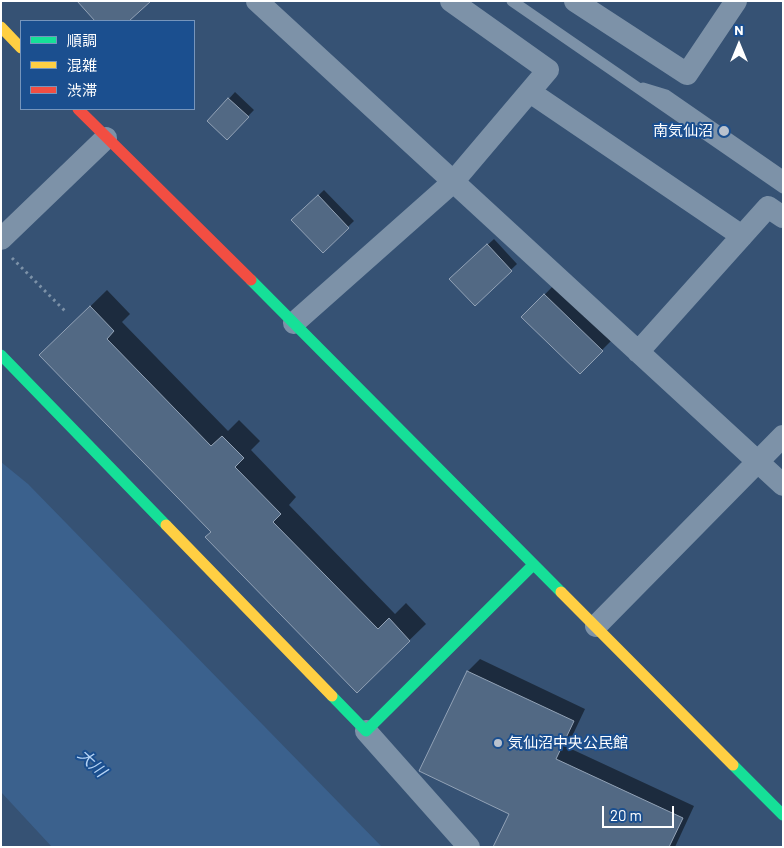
<!DOCTYPE html>
<html>
<head>
<meta charset="utf-8">
<style>
	body { margin:0 }
	#map { position:relative; width:784px; height:848px; overflow:hidden; background:#365274; font-family:Barlow,"Noto Sans JP",sans-serif }
	canvas { display:block }
	.frame { position:absolute; inset:0; border:2px solid #fff; pointer-events:none }
	.legend { position:absolute; left:20px; top:20px; width:175px; height:90px; box-sizing:border-box; background:#1b4f8f; border:1px solid #7695bc; margin:0; padding:6px 9px; list-style:none; font-size:15px; color:#fff }
	.legend li { display:flex; align-items:center; gap:10px; height:25px }
	.legend b { width:25px; border:1px solid #7695bc }
	.north { position:absolute; left:714px; top:20px; width:50px; height:50px; -webkit-text-stroke:4px #1b4f8f; paint-order:stroke; rotate:0deg; font-size:14px; font-weight:700; line-height:20px; text-align:center; color:#fff }
	.north::after { content:''; display:block; margin:auto; width:18px; height:22px; background:#fff; clip-path:polygon(50% 0,100% 100%,50% 72%,0 100%) }
	.scale { position:absolute; left:602px; top:806px; width:72px; height:22px; box-sizing:border-box; border:2px solid #fff; border-top:0; padding-left:6px; font-size:15px; line-height:18px; white-space:nowrap; color:#fff; -webkit-text-stroke:4px #1b4f8f; paint-order:stroke }
</style>
</head>
<body>
<div id="map">
<canvas width="784" height="848"></canvas>
<div class="frame"></div>
<ul class="legend">
<li><b style="height:6px;background:#16e098"></b>順調</li>
<li><b style="height:6px;background:#ffcf43"></b>混雑</li>
<li><b style="height:6px;background:#f24e42"></b>渋滞</li>
</ul>
<div class="north">N</div>
<div class="scale">20 m</div>
</div>
<script>
const ctx = document.querySelector('canvas').getContext('2d');
ctx.lineJoin = 'round';
function fillPath(path, color) { ctx.fillStyle = color; ctx.fill(path, 'evenodd'); }
const shape = rows => new Path2D(rows.map(r => 'M' + r).join(''));
function trace(path, color, width, dash) { ctx.strokeStyle = color; ctx.lineWidth = width; ctx.lineCap = dash ? 'butt' : 'round'; ctx.setLineDash(dash || []); ctx.stroke(path); }
function write(font, color, halo, rows, align = 'center') {
  ctx.font = font + ' Barlow,"Noto Sans JP",sans-serif'; ctx.lineWidth = 4; ctx.setLineDash([]); ctx.textBaseline = 'middle'; ctx.strokeStyle = halo; ctx.fillStyle = color; for (const [text, x, y, turn = 0] of rows) {
    ctx.save(); ctx.translate(x, y); ctx.rotate((+turn || 0) * Math.PI / 180); ctx.textAlign = isNaN(turn) ? turn : align; if (halo) ctx.strokeText(text, 0, 0); ctx.fillText(text, 0, 0); ctx.restore();
  }
}
fillPath(shape([
	[1,462,28,484,382,847,52,847,1,792]
]), '#3b618d');
fillPath(shape([
	[235,92,254,110,227,138,209,121],
	[324,190,354,221,323,251,293,220],
	[494,239,517,264,475,304,457,273],
	[554,285,611,341,580,372,523,317],
	[107,290,130,314,122,322,228,431,239,420,260,441,251,450,296,497,289,505,395,614,406,603,426,624,357,691,213,532,57,339],
	[480,659,585,709,567,747,694,806,675,847,500,847,511,813,468,671]
]), '#0007');
const building = shape([
	[77,1,151,1,129,21,95,21,77,1],
	[228,98,249,117,227,140,207,121,228,98],
	[318,195,349,228,323,253,291,220,318,195],
	[487,244,512,271,475,306,449,279,487,244],
	[544,294,603,351,580,374,521,317,544,294],
	[90,306,114,331,107,339,211,446,222,436,244,458,235,467,281,514,273,522,378,629,389,618,410,641,357,693,205,537,211,532,39,355,90,306],
	[467,671,574,721,556,759,683,818,669,847,493,847,509,814,419,771,467,671]
]);
fillPath(building, '#526984');
trace(building, '#92a2b6', 1);
trace(shape([
	[12,258,66,312]
]), '#7d92a8', 3, [2.5, 4]);
trace(shape([
	[512,1,783,188],
	[643,88,666,95,783,176]
]), '#7d92a8', 11);
trace(shape([
	[257,1,783,485],
	[575,1,687,74,736,1],
	[530,92,742,236],
	[1,239,106,138],
	[294,323,453,182,548,70,451,1],
	[638,352,768,207,783,217],
	[596,626,783,436],
	[366,731,469,847]
]), '#7d92a8', 22);
trace(shape([
	[251,280,561,592],
	[1,355,166,525],
	[332,696,366,731,533,565],
	[733,765,783,815]
]), '#16e098', 11);
trace(shape([
	[1,27,21,48],
	[166,525,332,696],
	[561,592,733,765]
]), '#ffcf43', 11);
trace(shape([
	[78,109,251,280]
]), '#f24e42', 11);
for (const [x, y, r, color] of [
	[724,131,6,"#b9c2ce"],
	[498,743,5,"#b9c2ce"]
]) { const dot = new Path2D(); dot.arc(x, y, r, 0, 2 * Math.PI); ctx.fillStyle = color; ctx.fill(dot); trace(dot, '#1b4f8f', 2); }
write('15px', '#fff', '#1b4f8f', [
	["南気仙沼",713,131],
	["気仙沼中央公民館",508,743,"left"]
], 'right');
write('italic 16px', '#b5d3f5', '#1b4f8f', [
	["大川",92,763,43]
]);
</script>
</body>
</html>
